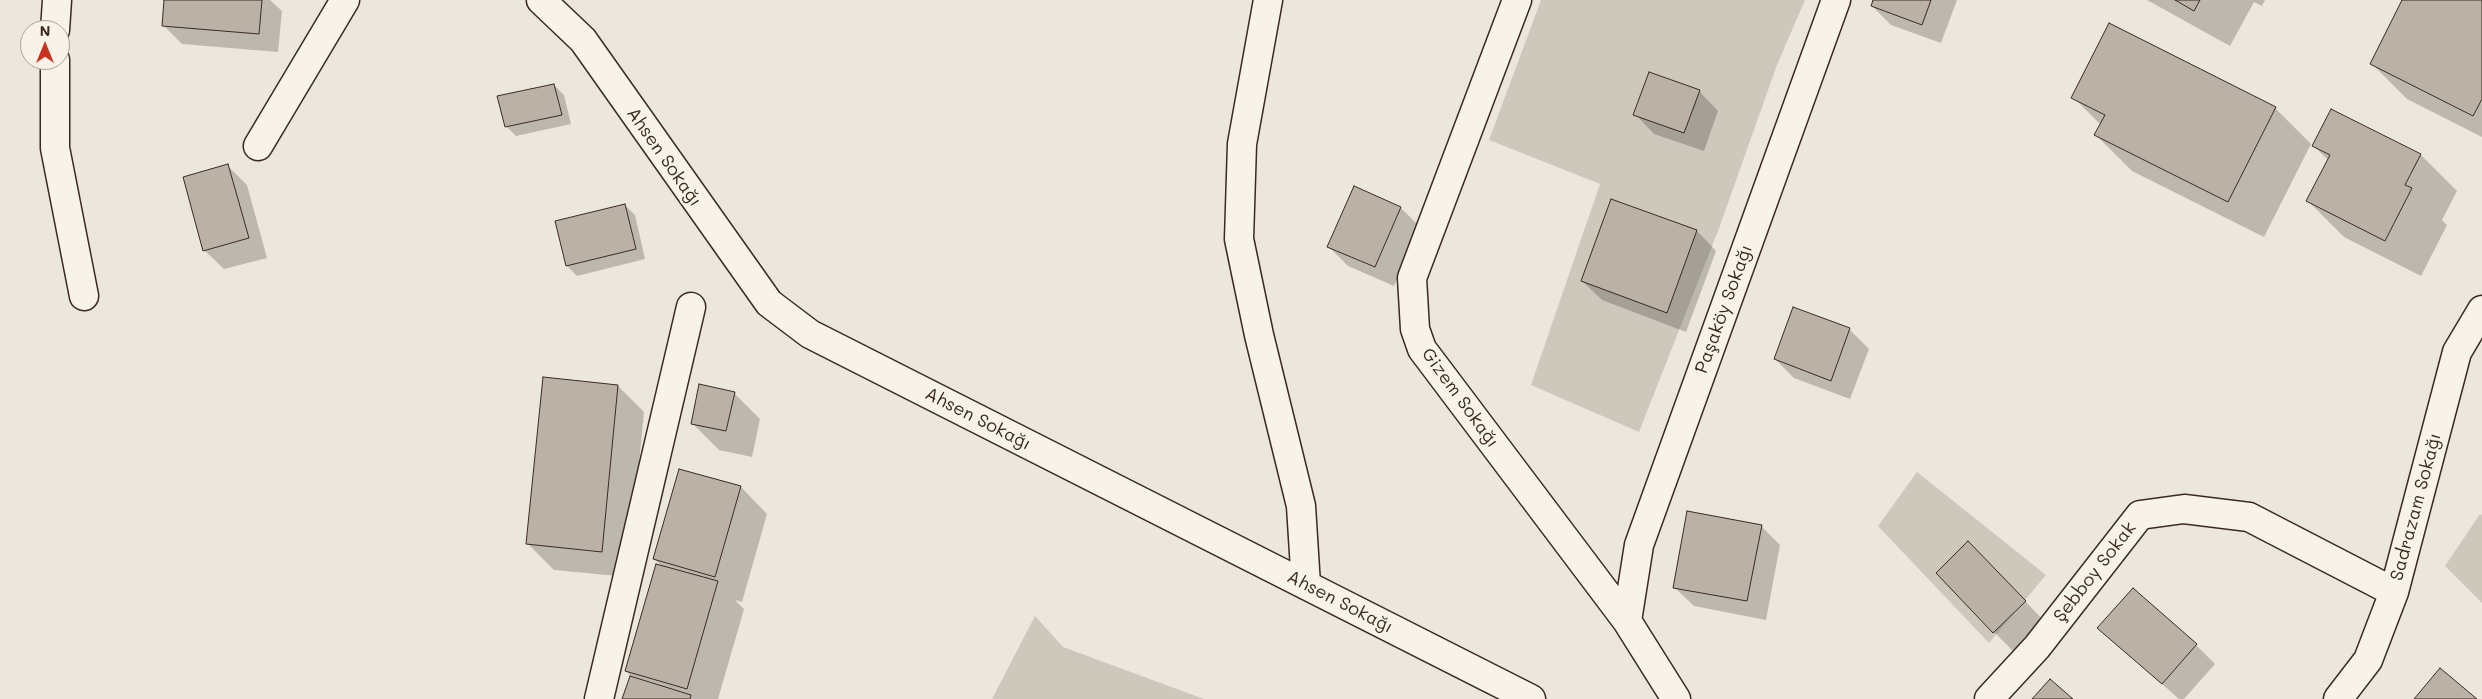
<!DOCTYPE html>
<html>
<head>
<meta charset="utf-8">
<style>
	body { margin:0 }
	#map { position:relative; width:2482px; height:699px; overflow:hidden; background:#ece7dc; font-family:Mali,sans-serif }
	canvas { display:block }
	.north { position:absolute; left:20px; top:20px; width:50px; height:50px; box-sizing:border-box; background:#f7f3e8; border:1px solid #aca397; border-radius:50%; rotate:0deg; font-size:14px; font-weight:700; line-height:20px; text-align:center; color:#3b2a1e }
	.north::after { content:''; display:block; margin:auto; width:18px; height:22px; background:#c8321e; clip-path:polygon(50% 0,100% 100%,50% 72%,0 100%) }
</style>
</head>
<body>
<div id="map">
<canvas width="2482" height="699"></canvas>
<div class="north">N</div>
</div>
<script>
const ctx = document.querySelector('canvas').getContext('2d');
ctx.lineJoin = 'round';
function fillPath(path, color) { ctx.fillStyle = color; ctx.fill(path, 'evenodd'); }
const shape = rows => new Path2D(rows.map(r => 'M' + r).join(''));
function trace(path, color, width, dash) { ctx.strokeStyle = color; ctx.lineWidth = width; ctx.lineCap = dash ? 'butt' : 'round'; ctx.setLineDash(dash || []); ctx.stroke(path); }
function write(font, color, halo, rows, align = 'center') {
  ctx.font = font + ' Mali,sans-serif'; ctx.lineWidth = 5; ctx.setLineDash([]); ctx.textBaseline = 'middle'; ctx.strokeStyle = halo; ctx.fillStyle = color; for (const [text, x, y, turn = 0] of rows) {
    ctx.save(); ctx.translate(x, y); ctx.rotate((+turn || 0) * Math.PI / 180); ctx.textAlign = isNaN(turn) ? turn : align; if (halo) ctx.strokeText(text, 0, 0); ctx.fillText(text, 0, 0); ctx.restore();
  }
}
fillPath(shape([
	[1541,0,1805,0,1777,65,1718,231,1639,432,1531,385,1600,184,1489,140],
	[1917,472,2046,575,1989,643,1878,526],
	[2480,514,2482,515,2482,603,2445,566],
	[1035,616,1063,647,1204,699,992,699]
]), '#cec8bc');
fillPath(shape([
	[165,0,270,0,282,11,278,52,182,44,163,25],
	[1874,0,1957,0,1941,43,1891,25,1872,6],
	[2147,0,2265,0,2262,6,2254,2,2230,46],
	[2403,0,2482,0,2482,137,2407,99,2371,63],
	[554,85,564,95,571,124,516,136,506,126],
	[1699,91,1718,111,1704,151,1654,134,1635,114],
	[2073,97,2275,108,2311,144,2264,237,2132,171,2096,135,2101,125],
	[2332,110,2421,155,2457,191,2442,220,2447,225,2421,276,2344,237,2308,201,2328,160,2314,146],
	[228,166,247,185,267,258,224,269,204,250],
	[1612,201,1697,231,1716,251,1686,332,1602,300,1582,281],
	[625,205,635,215,645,259,577,276,567,266],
	[1401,208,1420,227,1394,286,1348,266,1329,247],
	[1849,329,1869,349,1850,399,1794,378,1775,359],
	[618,386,644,412,628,577,554,570,528,544],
	[734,393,760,419,752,457,719,450,692,423],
	[741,487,767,514,742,602,735,600,744,609,718,699,624,699,634,679,626,671,663,567,654,559],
	[1761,526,1780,545,1766,620,1694,606,1674,587],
	[1988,562,2044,621,2013,651,1994,632],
	[2099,628,2196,645,2215,664,2184,699,2179,699]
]), '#0003');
const building = shape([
	[164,0,262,0,259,34,162,26,164,0],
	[1873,0,1931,0,1922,25,1871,6,1873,0],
	[2175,0,2200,0,2194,11,2175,0],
	[2402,0,2482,0,2482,99,2473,116,2370,64,2402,0],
	[2109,23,2276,107,2228,202,2094,135,2105,115,2071,98,2109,23],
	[1649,72,1700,90,1684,133,1633,115,1649,72],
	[554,84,562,115,505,127,497,96,554,84],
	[2331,109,2421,154,2405,185,2412,188,2385,241,2306,201,2330,155,2312,146,2331,109],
	[228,164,249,238,203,251,183,177,228,164],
	[1354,186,1401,207,1375,267,1327,247,1354,186],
	[1611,199,1697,230,1667,313,1581,281,1611,199],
	[625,204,636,249,566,266,555,221,625,204],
	[1793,307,1850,328,1831,381,1774,359,1793,307],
	[543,377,618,385,602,552,526,544,543,377],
	[699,384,735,392,726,431,691,424,699,384],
	[679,469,741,486,715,577,653,559,679,469],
	[1687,511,1762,525,1747,601,1673,588,1687,511],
	[1968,541,2026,601,1993,633,1936,573,1968,541],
	[656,564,718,581,687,689,625,671,656,564],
	[2133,588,2197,644,2162,684,2097,628,2133,588],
	[2440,668,2477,699,2414,699,2440,668],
	[630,676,691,695,690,699,622,699,630,676],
	[2050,679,2073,699,2032,699,2050,679]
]);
fillPath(building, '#bab2a7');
trace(building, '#3b2a1e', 1);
const minor = shape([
	[541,0,583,40,769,303,810,334,1531,699],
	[1268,0,1242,144,1239,239,1259,335,1301,506,1306,585],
	[1517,0,1412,278,1415,329,1422,349,1627,621,1676,699],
	[55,30,57,0],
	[55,60,55,148,84,296],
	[258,146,345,0],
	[1627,621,1639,545,1836,0],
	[599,699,691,307],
	[1989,699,2037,647,2140,515,2184,509,2249,517,2394,592],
	[2338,699,2368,660,2394,592,2457,352,2482,310]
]);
trace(minor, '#3b2a1e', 31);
trace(minor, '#f7f3e8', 28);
write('18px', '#3b2a1e', '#f7f3e8', [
	["Ahsen Sokağı",664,157,55],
	["Paşaköy Sokağı",1724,309,-70],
	["Gizem Sokağı",1460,398,54],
	["Ahsen Sokağı",978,419,27],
	["Sadrazam Sokağı",2416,507,-75],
	["Şebboy Sokak",2095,572,-52],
	["Ahsen Sokağı",1340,602,27]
]);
</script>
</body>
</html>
